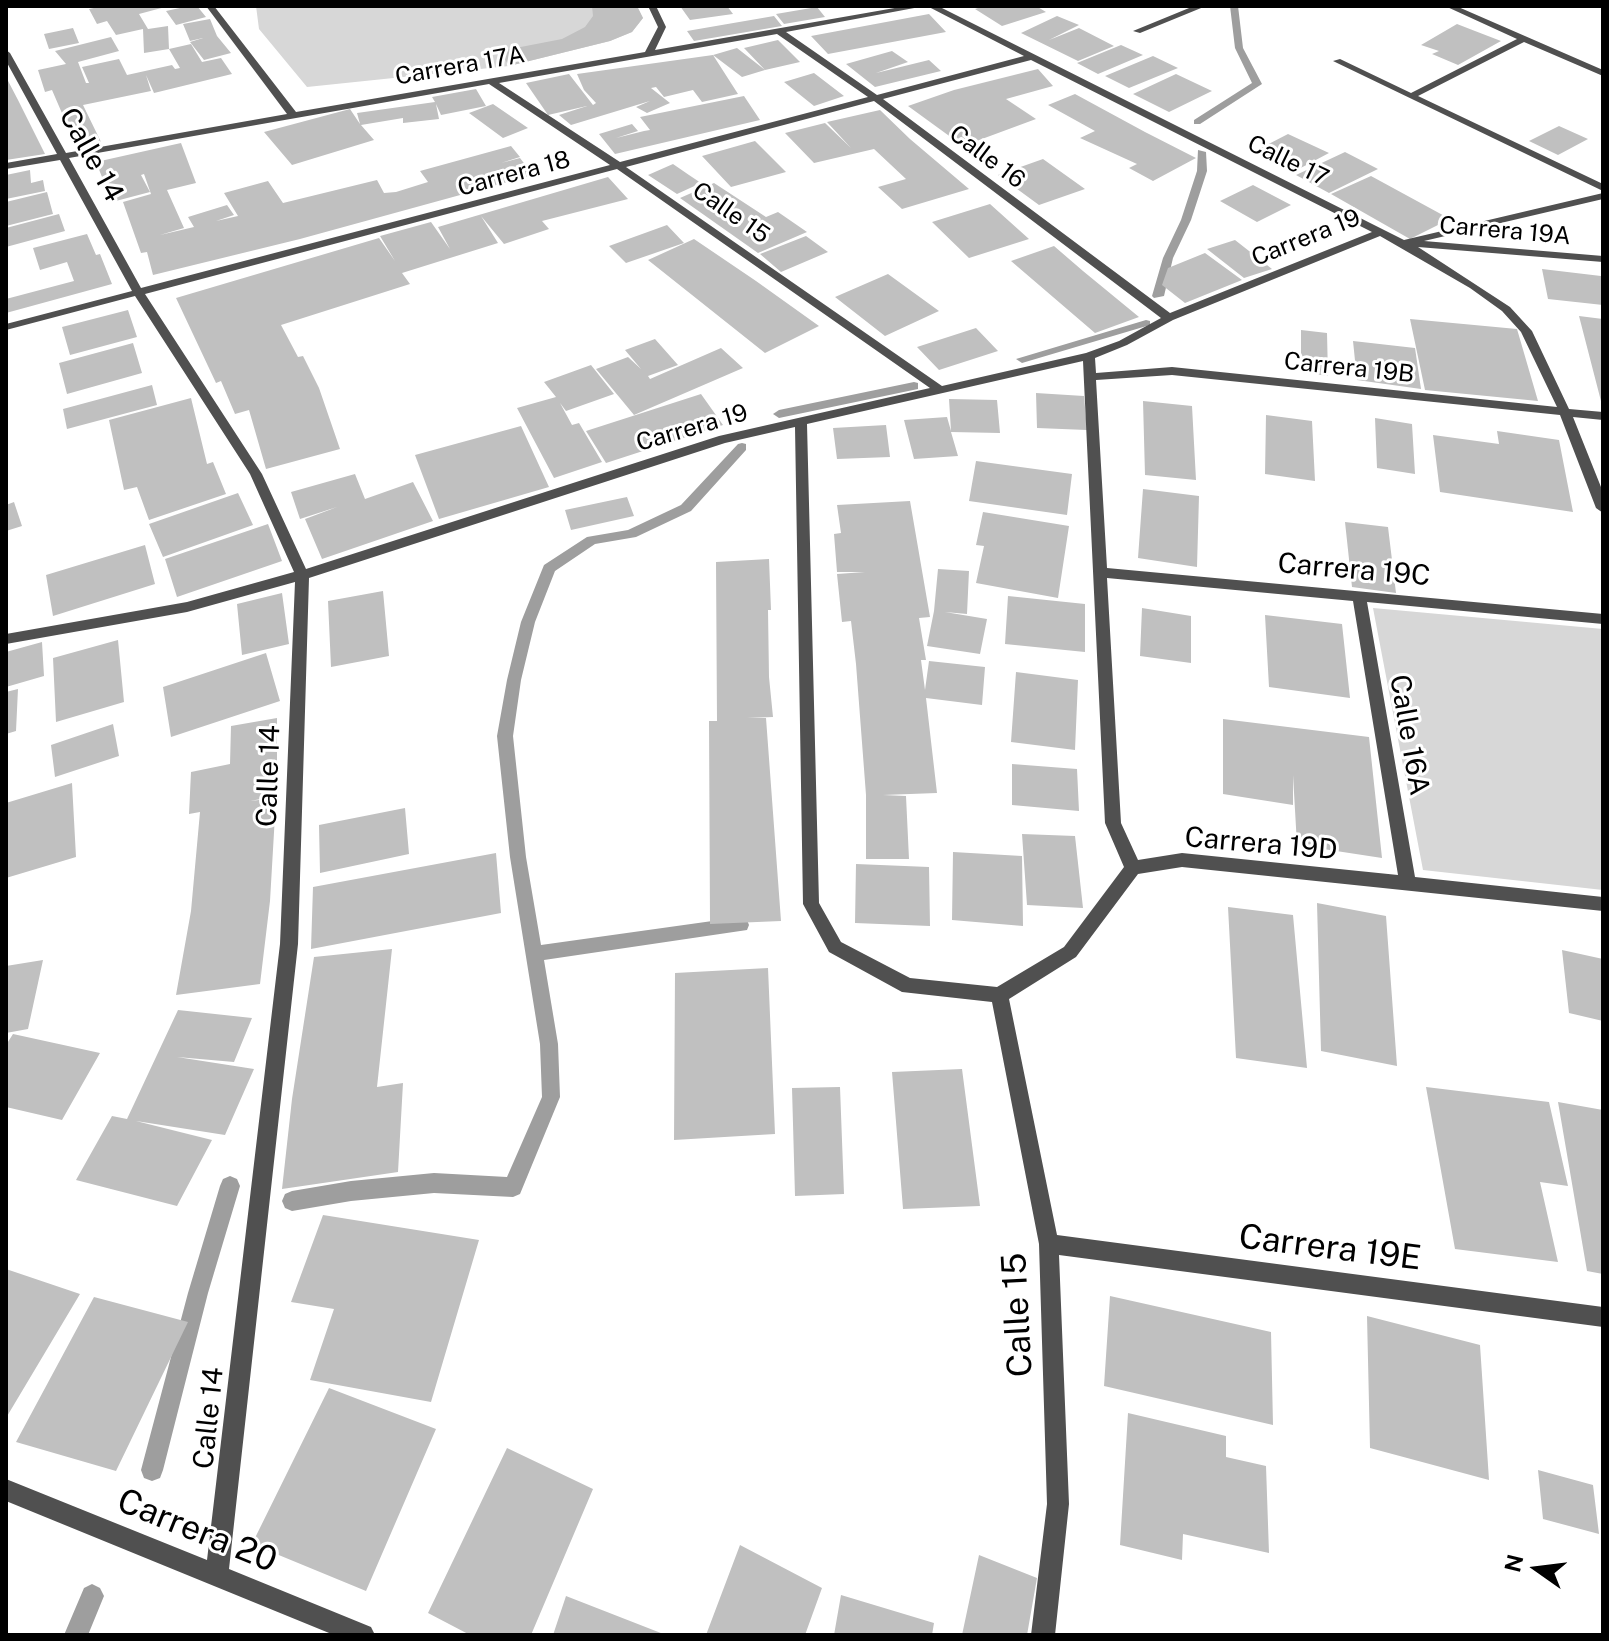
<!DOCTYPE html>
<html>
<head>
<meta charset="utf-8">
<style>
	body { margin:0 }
	#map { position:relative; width:1609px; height:1641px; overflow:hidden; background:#fff; font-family:"Public Sans",sans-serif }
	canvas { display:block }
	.frame { position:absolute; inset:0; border:8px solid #000; pointer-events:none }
	.north { position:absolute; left:1497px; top:1529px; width:80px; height:80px; -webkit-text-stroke:6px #fff; paint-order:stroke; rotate:284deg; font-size:22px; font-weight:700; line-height:32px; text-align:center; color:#000 }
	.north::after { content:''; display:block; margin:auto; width:28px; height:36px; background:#000; clip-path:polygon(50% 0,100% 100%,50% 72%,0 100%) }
</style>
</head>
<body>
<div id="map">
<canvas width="1609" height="1641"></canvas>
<div class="frame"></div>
<div class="north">N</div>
</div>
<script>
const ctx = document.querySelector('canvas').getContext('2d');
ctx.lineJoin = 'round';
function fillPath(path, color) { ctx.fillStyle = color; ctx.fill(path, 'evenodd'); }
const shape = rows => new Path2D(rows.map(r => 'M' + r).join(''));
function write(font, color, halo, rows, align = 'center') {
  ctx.font = font + ' "Public Sans",sans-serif'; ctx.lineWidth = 6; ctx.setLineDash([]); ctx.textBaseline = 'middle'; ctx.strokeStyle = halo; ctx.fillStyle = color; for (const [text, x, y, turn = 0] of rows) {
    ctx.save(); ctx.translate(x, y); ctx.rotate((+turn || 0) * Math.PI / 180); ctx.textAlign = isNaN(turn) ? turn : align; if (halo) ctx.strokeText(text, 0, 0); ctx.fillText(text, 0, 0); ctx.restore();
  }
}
fillPath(shape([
	[256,6,637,6,643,18,632,32,610,41,509,66,307,87,259,29],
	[1373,608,1603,629,1603,890,1423,870]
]), '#d7d7d7');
fillPath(shape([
	[1230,6,1238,6,1243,48,1262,84,1200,124,1194,124,1194,120,1252,83,1235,48,1230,6],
	[1198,150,1206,152,1207,171,1191,220,1173,258,1164,296,1154,298,1152,296,1163,258,1181,220,1197,171,1198,150],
	[1146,320,1150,321,1150,325,1022,363,1016,359,1146,320],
	[914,382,918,383,918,389,779,418,773,414,779,410,914,382],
	[742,443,746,444,746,450,691,511,636,537,595,544,555,571,535,622,521,680,513,736,526,857,541,945,741,917,747,920,749,925,747,930,544,960,558,1044,560,1097,520,1194,513,1197,434,1193,351,1201,292,1211,285,1208,282,1201,285,1194,292,1191,351,1181,434,1173,507,1177,542,1097,540,1044,510,857,497,736,507,680,521,622,544,565,587,537,628,530,681,505,738,444,742,443],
	[230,1176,237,1179,240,1186,208,1293,163,1470,160,1478,152,1481,144,1478,141,1470,188,1293,220,1186,223,1179,230,1176],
	[92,1584,100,1588,104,1596,88,1635,64,1635,84,1588,92,1584]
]), '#9e9e9e');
fillPath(shape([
	[103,6,169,6,139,14,148,29,168,26,169,49,144,53,143,29,116,35,107,21,97,24,89,9],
	[189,6,197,6,206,17,176,25,166,11],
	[592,6,637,6,643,18,632,32,610,41,509,66,500,51,562,39,585,27,593,16],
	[680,6,727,6,733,14,690,20],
	[984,6,1036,6,1046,12,1002,26,975,9],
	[817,7,825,17,784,24,776,14],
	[929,14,946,32,828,54,811,36],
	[774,16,782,26,694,41,687,31],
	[1057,16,1079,25,1049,40,1079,28,1114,46,1078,61,1021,33],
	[210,19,217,36,231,53,204,60,190,42,203,38,190,41,183,24],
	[1457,24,1475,31,1501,41,1458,65,1432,54,1439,51,1421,45],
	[73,28,79,43,49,49,44,34],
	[111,37,119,51,78,62,86,83,89,83,82,67,119,59,127,75,172,65,175,69,180,68,169,49,191,44,202,62,221,58,232,74,154,93,146,75,151,91,83,105,101,142,77,148,52,90,45,92,38,70,66,64,55,51],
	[778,40,800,62,765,70,744,48],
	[1121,45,1143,55,1098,74,1077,63],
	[737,48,765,70,742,77,713,55,738,94,702,102,693,90,664,97,656,87,651,88,670,103,647,113,636,107,650,101,571,125,559,115,587,106,548,115,526,83,569,74,593,105,596,103,584,90,577,74,713,55],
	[892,51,908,62,876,73,929,60,941,71,875,87,846,64],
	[1153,56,1178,68,1129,88,1105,76],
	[1038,69,1053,86,1006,99,1036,119,963,146,908,106,954,90],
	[814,73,844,96,814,106,784,82],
	[1176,74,1212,91,1169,112,1133,94],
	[6,77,18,100,45,154,6,160],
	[476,89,486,106,441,115,436,104,439,119,403,123,403,118,361,125,374,140,292,165,264,132,350,109,360,124,357,113,435,102,432,97],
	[1075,94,1145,132,1196,158,1153,181,1129,168,1137,164,1080,138,1095,131,1048,105],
	[744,96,760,120,615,154,599,134,632,124,638,131,616,138,644,131,650,130,640,117],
	[493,104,528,128,503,138,469,113],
	[880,110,910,139,969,189,902,209,878,187,906,179,874,149,814,163,785,133,825,123,851,148,827,122],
	[1559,126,1588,139,1558,155,1529,141],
	[1288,134,1329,153,1295,171,1255,151],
	[755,141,786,172,731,187,702,156],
	[181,143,196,183,167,190,184,228,160,235,194,227,188,217,227,205,234,215,216,221,238,216,224,193,268,181,283,203,377,180,384,193,396,192,428,182,420,171,511,146,520,157,501,163,520,158,533,175,300,239,153,275,147,252,141,253,123,202,151,194,144,174,141,175,150,192,112,202,96,162],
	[1345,152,1378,169,1329,193,1296,175],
	[1043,159,1085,189,1039,205,998,175],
	[673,164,689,175,701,183,677,194,648,175],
	[30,170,31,183,43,180,45,191,6,199,6,175],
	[1371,176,1450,219,1410,239,1331,194],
	[608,177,628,199,542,221,549,229,504,244,481,216,498,243,402,273,410,284,281,325,298,357,303,356,319,388,340,449,266,469,249,410,235,414,221,381,216,383,176,298,379,238,395,261,380,236,431,222,450,249,438,227],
	[714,183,766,217,778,212,807,232,758,253,680,198],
	[1253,185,1291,205,1257,222,1220,201],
	[47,192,53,214,6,226,6,202],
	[990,204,1029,239,969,258,932,222],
	[59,214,65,231,6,247,6,228],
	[667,225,684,243,626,263,609,246],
	[87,234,96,255,100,254,112,284,6,313,6,299,74,281,67,262,40,270,33,248],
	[806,236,828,252,781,272,760,254],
	[694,239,756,281,819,326,765,353,648,260],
	[1235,240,1272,269,1244,278,1207,249],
	[1054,246,1083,271,1139,317,1095,333,1011,261],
	[1205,253,1242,280,1185,303,1162,285,1168,268],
	[1542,269,1601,276,1603,305,1548,299],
	[888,274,939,311,885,336,835,297],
	[128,310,137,337,70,355,62,327],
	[1579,316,1603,319,1603,405,1602,405],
	[1410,319,1517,329,1538,401,1425,390],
	[976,328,998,351,939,370,917,347],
	[1301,330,1327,333,1328,376,1301,372],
	[655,339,678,365,648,376,650,379,721,348,743,368,634,415,596,369,628,357,641,369,625,350],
	[1353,341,1415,348,1421,389,1357,380],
	[133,343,142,373,67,394,59,363],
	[591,365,614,394,566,411,560,403,572,425,579,423,602,462,554,478,517,408,556,397,544,382],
	[152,385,157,405,67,429,63,409],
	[1036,393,1084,396,1087,430,1037,428],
	[701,394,723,425,606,463,586,431],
	[191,398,207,464,213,462,226,494,149,520,137,487,124,490,109,420],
	[949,399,997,400,1000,433,951,432,958,456,914,459,904,420,947,417,951,431],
	[1143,401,1192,406,1196,480,1145,475],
	[1266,415,1312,421,1315,481,1265,474],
	[1375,418,1412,424,1415,474,1377,468],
	[886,425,890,457,837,459,833,428],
	[521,426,549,487,439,519,415,455],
	[1497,431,1559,440,1573,512,1440,492,1433,435,1499,444],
	[976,461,1072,474,1067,515,969,501],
	[355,474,365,499,413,482,433,521,322,559,305,519,337,507,300,519,291,492],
	[1143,489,1199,496,1197,567,1138,558],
	[238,493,253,525,163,557,149,524],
	[627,497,634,516,571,530,565,510],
	[910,501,930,617,919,618,926,660,921,660,925,690,929,661,985,667,982,705,926,698,937,793,883,795,906,796,909,859,866,859,866,795,856,664,851,621,842,622,837,574,865,572,837,572,834,534,841,533,837,505],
	[14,502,22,526,6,531,6,505],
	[983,512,1069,526,1058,598,976,583,984,546,976,545],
	[1345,522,1388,527,1396,593,1352,587],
	[268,524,282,561,177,597,165,559],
	[145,545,155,584,53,616,46,575],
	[769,559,771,610,768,610,769,677,773,717,747,718,766,718,781,921,710,924,709,721,717,721,716,562],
	[938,569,969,571,967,614,945,612,987,619,980,654,927,646,934,611],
	[383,591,389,656,331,667,328,601],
	[282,593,289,644,242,655,237,604],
	[1008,596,1085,604,1085,652,1005,644],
	[1142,608,1191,616,1191,663,1140,656],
	[1265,615,1342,624,1350,698,1269,687],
	[118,640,124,702,56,722,53,658],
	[42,642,44,676,6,687,6,652],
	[266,653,280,701,171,737,163,687],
	[1016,672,1078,680,1075,750,1011,742],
	[18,689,16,731,6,734,6,692],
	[277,718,277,796,250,801,276,798,270,901,260,984,176,995,191,911,200,812,189,814,191,772,230,764,231,726],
	[1223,719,1369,737,1382,858,1297,845,1293,775,1293,805,1223,794],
	[113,724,119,756,55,777,51,745],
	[1012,764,1077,769,1079,811,1012,805],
	[72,783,76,857,6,878,6,803],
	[405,808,409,854,320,873,319,825],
	[1022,834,1075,836,1083,908,1027,905],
	[953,852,1022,856,1023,926,952,920],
	[496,853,501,913,311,949,313,887],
	[856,864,929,867,930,926,855,923],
	[1317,903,1386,916,1397,1066,1321,1051],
	[1228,907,1293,915,1307,1068,1236,1058],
	[392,949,377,1087,403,1083,398,1172,282,1189,292,1099,314,957],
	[1562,950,1603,959,1603,1021,1569,1013],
	[43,960,28,1029,6,1033,6,966],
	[768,968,775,1134,674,1140,675,973],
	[178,1010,252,1018,234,1062,177,1057,254,1069,225,1135,136,1121,212,1140,177,1206,76,1180,112,1116,127,1119],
	[13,1034,100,1053,62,1120,6,1107,6,1045],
	[962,1069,980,1206,903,1209,892,1072],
	[840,1087,844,1194,795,1196,792,1088],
	[1426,1087,1549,1102,1568,1186,1540,1182,1558,1262,1455,1249],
	[1558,1102,1603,1110,1603,1274,1587,1271],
	[323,1215,479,1240,431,1402,310,1380,334,1309,291,1302],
	[6,1269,80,1294,6,1418],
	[1110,1296,1271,1332,1273,1425,1104,1386],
	[94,1297,188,1322,116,1471,16,1442],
	[1367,1316,1480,1345,1489,1480,1370,1448],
	[329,1388,436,1429,366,1591,252,1544],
	[1128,1413,1226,1436,1226,1457,1266,1466,1269,1553,1183,1534,1182,1560,1120,1545],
	[507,1448,593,1489,531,1635,470,1635,428,1613],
	[1538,1470,1593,1485,1599,1534,1543,1519],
	[740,1545,822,1588,805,1635,706,1635],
	[979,1555,1037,1578,1027,1635,962,1635],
	[841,1595,934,1623,932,1635,834,1635],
	[566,1596,666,1635,553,1635]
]), '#c0c0c0');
fillPath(shape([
	[206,6,214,6,296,112,645,52,658,27,648,6,656,6,666,27,655,50,906,6,925,6,786,32,877,95,1024,56,927,6,938,6,1404,240,1603,193,1603,199,1424,241,1603,256,1603,262,1418,247,1510,307,1532,331,1569,409,1603,412,1603,420,1573,417,1603,492,1603,513,1596,508,1560,415,1172,375,1096,380,1107,568,1603,614,1603,624,1367,602,1415,877,1603,897,1603,911,1182,867,1138,874,1076,957,1009,999,1057,1235,1603,1307,1603,1327,1059,1255,1069,1504,1055,1635,1031,1635,1047,1504,1039,1244,992,1002,902,992,829,952,803,904,795,427,725,443,309,578,298,944,229,1569,371,1627,375,1635,334,1635,6,1501,6,1479,207,1560,280,944,295,582,187,612,6,644,6,634,187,602,294,572,250,474,135,296,6,330,6,324,132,291,60,160,6,169,6,163,57,154,6,61,6,50,10,53,66,153,287,114,206,6],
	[777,34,868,97,620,162,499,83,777,34],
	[1031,60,1372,232,1170,313,883,99,1031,60],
	[489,84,610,165,141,288,69,158,489,84],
	[874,101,1161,318,1119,341,1086,353,942,386,626,167,874,101],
	[617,169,930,388,719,436,306,569,262,474,145,294,617,169],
	[1380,236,1470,288,1502,311,1521,332,1557,407,1172,367,1096,373,1095,358,1127,345,1173,320,1380,236],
	[1083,361,1105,823,1124,867,1064,947,997,987,910,978,841,942,819,903,807,424,1083,361],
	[1107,578,1353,601,1398,875,1182,853,1138,860,1121,823,1107,578],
	[1194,6,1206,6,1140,33,1133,31,1194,6],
	[1445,6,1456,6,1603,70,1603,76,1524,42,1418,96,1603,184,1603,191,1333,61,1340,59,1411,93,1517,39,1445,6]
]), '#505050');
write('24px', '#000', '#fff', [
	["Carrera 17A",460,66,-10],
	["Calle 16",987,157,37],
	["Calle 17",1288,161,26],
	["Carrera 18",514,174,-15],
	["Calle 15",731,213,35],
	["Carrera 19A",1505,231,5],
	["Carrera 19",1306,238,-22],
	["Carrera 19B",1349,368,6],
	["Carrera 19",692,428,-16]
]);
write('28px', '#000', '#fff', [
	["Calle 14",91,155,61],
	["Carrera 19C",1354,570,5],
	["Calle 16A",1409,735,80],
	["Calle 14",269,776,-88],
	["Carrera 19D",1261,844,5],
	["Calle 14",209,1418,-84]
]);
write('34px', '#000', '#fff', [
	["Carrera 19E",1330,1248,7],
	["Calle 15",1018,1315,-93],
	["Carrera 20",197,1531,22]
]);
</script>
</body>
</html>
